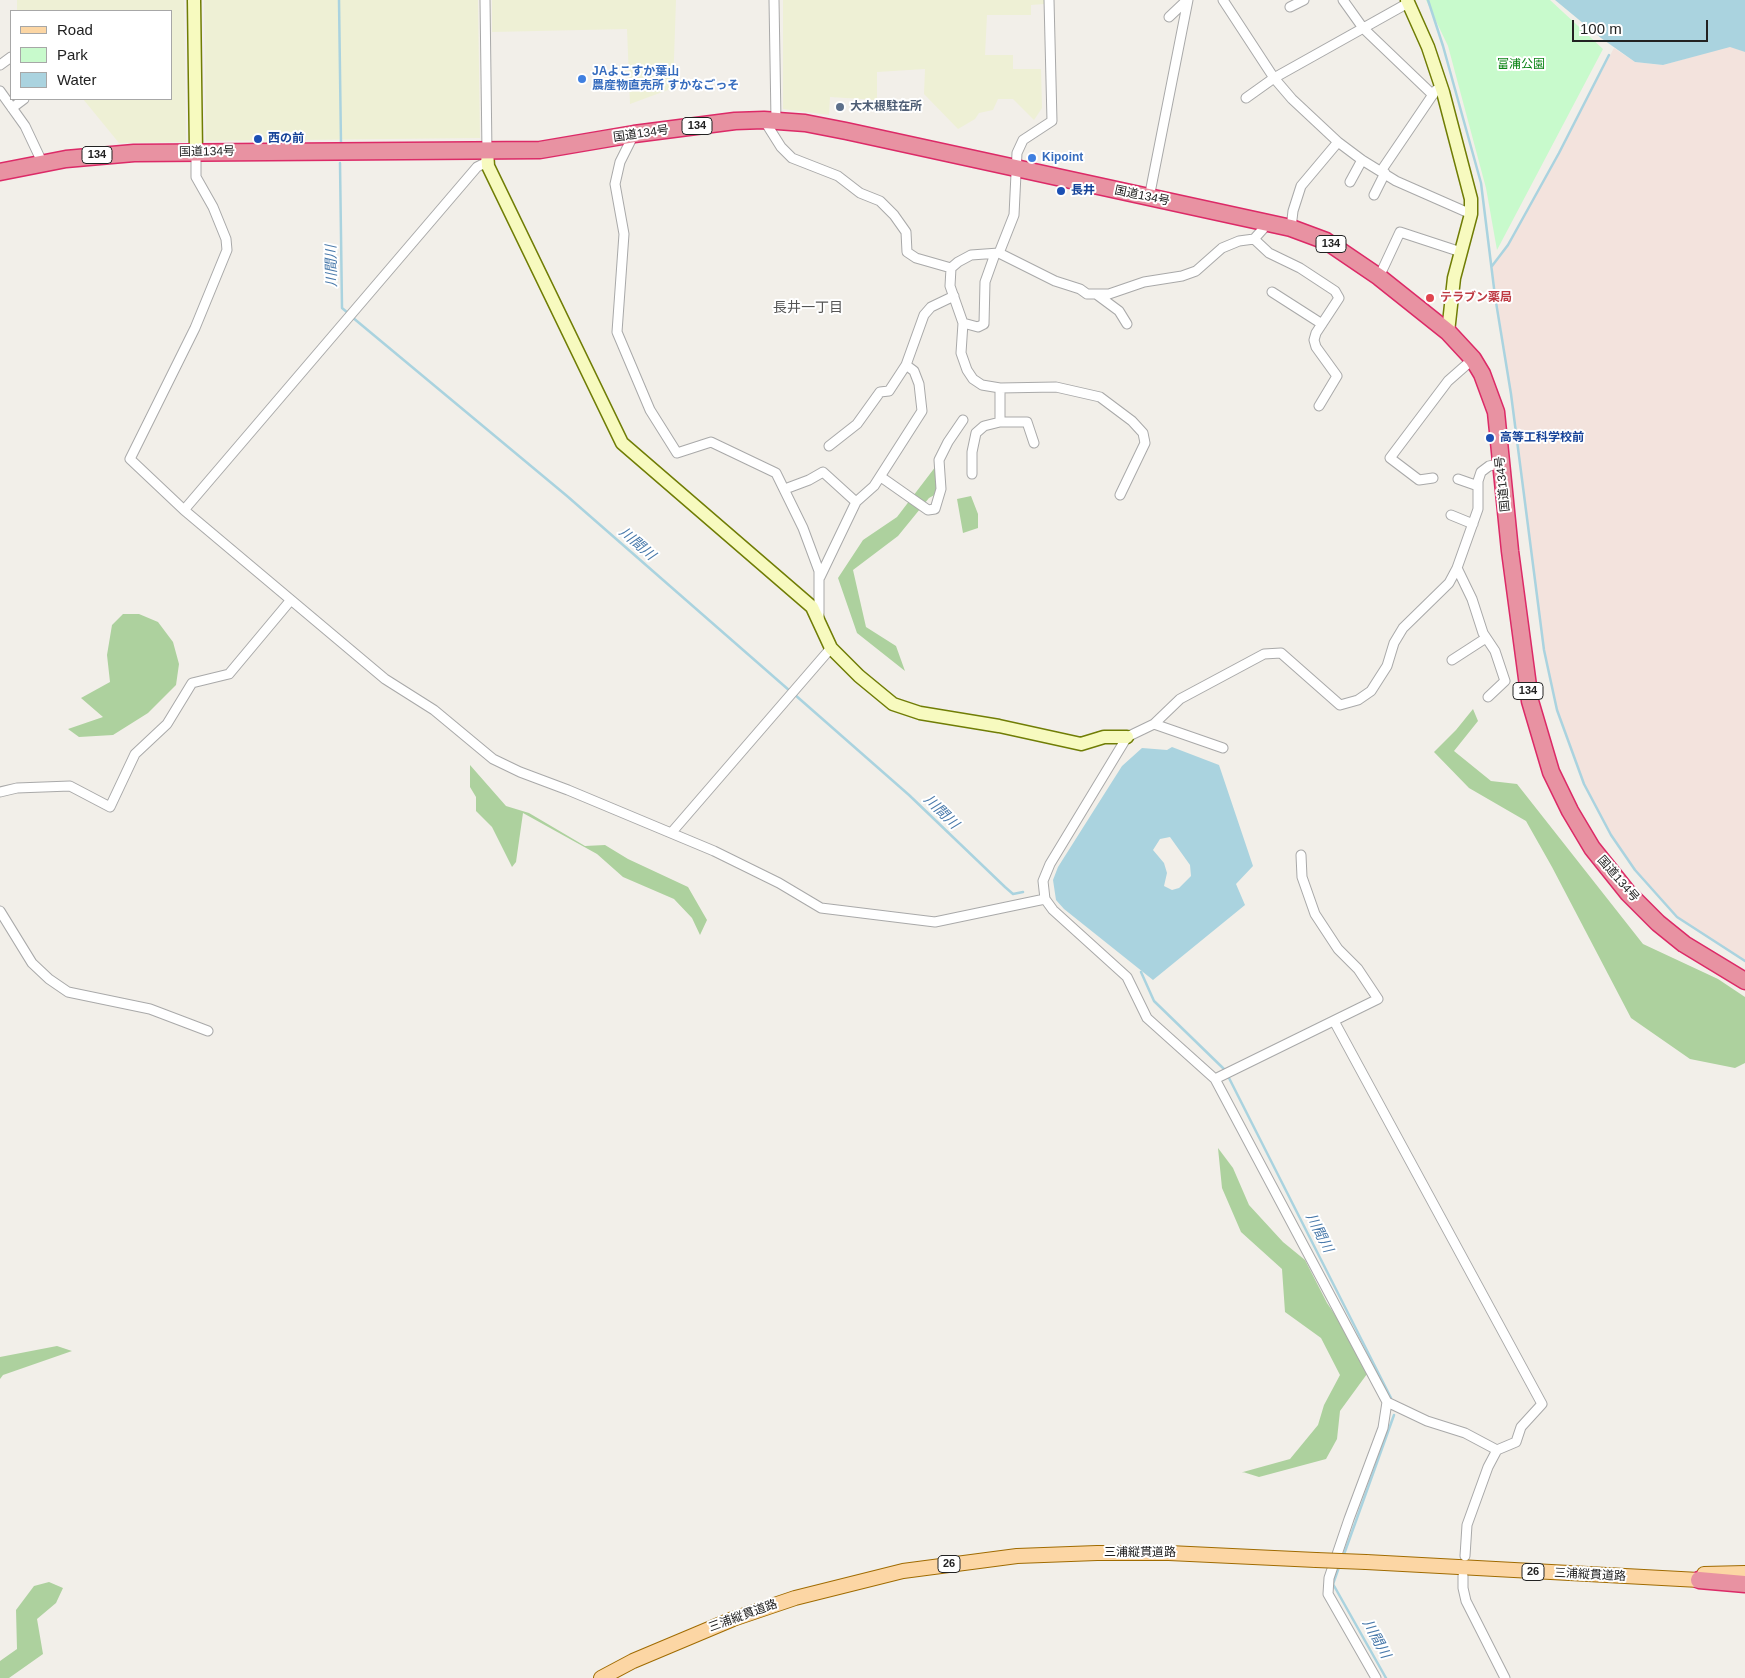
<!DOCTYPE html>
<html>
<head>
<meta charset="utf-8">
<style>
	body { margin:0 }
	#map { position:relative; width:1745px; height:1678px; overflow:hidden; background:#f2efe9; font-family:Arial,sans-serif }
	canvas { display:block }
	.legend { position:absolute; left:10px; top:10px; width:162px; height:90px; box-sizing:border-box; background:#fff; border:1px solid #a7a7a7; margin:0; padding:6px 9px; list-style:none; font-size:15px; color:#222 }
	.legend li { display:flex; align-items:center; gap:10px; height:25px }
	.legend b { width:25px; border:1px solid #a7a7a7 }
	.scale { position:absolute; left:1572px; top:20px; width:136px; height:22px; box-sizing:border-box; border:2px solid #222; border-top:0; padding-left:6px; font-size:15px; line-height:18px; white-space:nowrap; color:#222; -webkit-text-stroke:4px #fff; paint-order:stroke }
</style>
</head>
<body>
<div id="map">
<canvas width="1745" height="1678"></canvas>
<ul class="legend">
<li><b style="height:6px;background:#fcd6a4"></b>Road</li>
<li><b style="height:14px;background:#c8facc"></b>Park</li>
<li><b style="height:14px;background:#aad3df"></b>Water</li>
</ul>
<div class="scale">100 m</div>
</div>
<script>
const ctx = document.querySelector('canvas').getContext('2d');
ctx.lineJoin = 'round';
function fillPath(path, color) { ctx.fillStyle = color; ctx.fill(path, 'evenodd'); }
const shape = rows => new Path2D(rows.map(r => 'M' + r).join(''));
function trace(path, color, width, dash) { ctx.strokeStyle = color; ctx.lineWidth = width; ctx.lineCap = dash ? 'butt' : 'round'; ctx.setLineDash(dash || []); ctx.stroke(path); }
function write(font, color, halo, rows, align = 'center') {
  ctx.font = font + ' Arial,"Noto Sans JP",sans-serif'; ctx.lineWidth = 4; ctx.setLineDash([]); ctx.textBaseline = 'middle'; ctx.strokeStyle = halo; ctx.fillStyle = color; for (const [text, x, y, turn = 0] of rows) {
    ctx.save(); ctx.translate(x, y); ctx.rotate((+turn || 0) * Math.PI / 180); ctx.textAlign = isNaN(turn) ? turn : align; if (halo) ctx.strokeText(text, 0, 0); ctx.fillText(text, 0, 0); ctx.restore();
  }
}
fillPath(shape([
	[1730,46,1745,52,1745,961,1677,917,1635,870,1611,835,1584,784,1557,710,1544,650,1511,394,1492,266,1519,226,1614,48,1635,62,1663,65]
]), '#f3e3dd');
fillPath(shape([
	[17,0,184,0,186,142,119,143,83,99,171,99,171,11,17,11],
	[204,0,478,0,480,138,206,141],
	[492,0,676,0,673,88,630,104,627,29,492,32],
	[783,0,1044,0,1044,4,1031,5,1031,15,987,15,985,55,1013,55,1013,69,1041,69,1042,108,1034,120,1013,99,998,99,993,110,979,113,975,119,958,129,924,94,925,69,877,72,877,100,830,97,829,115,783,109]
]), '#eef0d5');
fillPath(shape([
	[936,466,938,493,929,498,898,536,853,570,866,627,896,646,905,671,857,633,838,578,863,540,897,517],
	[971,496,978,514,978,528,963,533,957,499],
	[123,614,139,614,158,622,173,642,179,664,176,685,148,713,113,735,79,737,68,729,103,717,81,698,110,682,107,655,112,625],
	[1473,709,1478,721,1454,751,1491,781,1517,784,1643,944,1718,979,1745,997,1745,1063,1735,1068,1690,1059,1631,1018,1552,867,1526,821,1469,788,1434,752,1456,730],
	[470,765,506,806,529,813,585,846,605,845,628,859,688,887,707,920,700,935,692,918,674,899,623,877,597,854,523,813,516,862,512,867,492,827,476,811,476,797,470,787],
	[1218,1148,1233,1168,1249,1205,1283,1242,1305,1260,1327,1303,1356,1346,1367,1374,1340,1411,1337,1439,1326,1459,1259,1477,1243,1472,1225,1477,1290,1459,1318,1425,1324,1405,1340,1375,1321,1338,1285,1312,1282,1269,1241,1232,1222,1188],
	[57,1346,72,1351,3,1375,0,1379,0,1357],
	[49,1582,63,1588,56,1603,37,1619,43,1654,9,1678,0,1678,0,1661,17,1649,16,1610,34,1586]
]), '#add19e');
fillPath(shape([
	[1426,0,1550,0,1603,49,1497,250,1486,188,1448,46]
]), '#c8facc');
fillPath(shape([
	[1555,0,1745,0,1745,52,1730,47,1663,65,1635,62,1601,38],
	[1172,747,1219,765,1253,866,1236,884,1245,905,1153,980,1064,909,1056,900,1053,880,1058,867,1122,766,1142,748,1167,750],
	[1170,837,1190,865,1191,876,1179,888,1172,890,1164,886,1167,873,1164,863,1153,850,1160,839]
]), '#aad3df');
trace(shape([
	[339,0,341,144],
	[1428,0,1443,46,1481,183,1495,296,1511,394,1544,650,1557,710,1584,784,1611,835,1635,870,1677,917,1745,961],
	[340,163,342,308,348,313],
	[1492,266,1508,245,1559,153,1609,55],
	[352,317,567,496,790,691],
	[794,694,909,795,1005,887,1013,894,1023,892],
	[1141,972,1154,1001,1225,1070],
	[1229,1078,1391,1398],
	[1343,1557,1394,1415],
	[1339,1567,1333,1584,1386,1678]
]), '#aad3df', 2.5);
const street = shape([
	[485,0,487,152],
	[774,0,776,120],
	[1049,0,1052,121,1023,140,1017,153,1014,215,999,253,971,255,958,262,951,268,950,286,963,323,961,353,967,370,973,379,982,385,1000,388,1056,387,1100,397,1132,421,1143,433,1145,443,1120,495],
	[1223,0,1274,78,1292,99,1338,142],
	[1343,0,1363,28,1433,95],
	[1290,7,1304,0],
	[1169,17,1187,0],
	[0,65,11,57],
	[0,91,25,126,42,162],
	[1246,98,1274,78,1408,3],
	[12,108,24,99],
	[764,120,781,147,792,158,838,176,860,193,880,201,894,215,906,232,907,252,916,258,951,268],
	[634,134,620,162,615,184,624,234,617,332,650,410,677,453,711,442,776,473,803,528,819,571,819,619],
	[196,152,196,177,213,207,226,239,227,250,195,328,130,459,184,510,385,679,434,710,493,759,520,772,568,790,714,851,779,883,821,908,935,922,1045,899],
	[1381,171,1436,90],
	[1350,182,1362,160],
	[1374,195,1385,173],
	[1149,198,1188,0],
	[1291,228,1293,211,1301,186,1338,142,1362,160,1396,181,1471,214],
	[1254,239,1269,253,1300,268,1335,291,1339,298,1316,333,1314,340,1316,347,1337,376,1319,406],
	[999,253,1055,281,1080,289,1087,294,1109,294,1144,282,1182,276,1196,271,1222,248,1239,241,1254,239,1263,229,1264,222],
	[1379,277,1400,232,1461,252],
	[1272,292,1322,324],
	[1096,294,1119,311,1127,324],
	[963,323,978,327,984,324,985,282,995,254],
	[1000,388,1000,422],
	[829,446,857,424,880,392,889,391,906,365,924,315,931,307,954,296],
	[972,474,972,452,976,433,984,426,1000,422,1027,422,1034,443],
	[881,477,928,510,935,509,941,489,939,460,948,442,963,420],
	[1433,478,1419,480,1390,458,1448,381,1473,359],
	[1458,479,1478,486],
	[785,489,809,480,823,472,856,502],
	[184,510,477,167,487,162],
	[1451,515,1473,524],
	[1457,568,1472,599,1483,633,1495,651,1505,681,1488,697],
	[820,577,856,502,874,486,922,411,919,384,914,371,906,365],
	[1452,660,1486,638],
	[1154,724,1180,699,1264,654,1281,653,1340,705,1358,700,1371,691,1387,666,1394,643,1403,628,1449,583,1457,568,1478,509,1478,481,1481,472,1489,466,1502,463],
	[1223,748,1154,724,1127,737,1050,864,1043,881,1045,899,1053,910,1127,977,1147,1018,1215,1079,1387,1402,1427,1421,1465,1433,1497,1450],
	[0,792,17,788,70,786,110,807,135,754,167,724,192,683,229,674,290,601],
	[672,832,831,648],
	[0,911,32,963,49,979,68,992,150,1009,208,1031],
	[1334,1021,1542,1404,1521,1427,1516,1442,1497,1450,1488,1467,1467,1525,1465,1556],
	[1215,1079,1378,999,1358,969,1338,949,1315,914,1302,877,1301,855],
	[1463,1576,1463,1588,1466,1601,1505,1678],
	[1376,1678,1328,1594,1329,1578,1349,1519,1383,1428,1387,1402]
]);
const secondary = shape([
	[194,0,196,152],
	[1407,0,1428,47,1443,92,1471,199,1471,214,1454,278,1448,332],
	[487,152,488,166,622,443,812,607,831,648,859,676,893,704,920,713,999,726,1081,744,1104,737,1127,737]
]);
const primary = shape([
	[1366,1562,1699,1580],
	[1704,1574,1745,1573],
	[601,1678,633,1661,733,1619,795,1598,903,1571,1017,1556,1097,1553,1169,1553,1316,1560]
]);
const highway = shape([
	[0,172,66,159,134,153,540,150,634,134,735,121,764,120,805,123,846,131,1291,228,1326,241,1379,277,1448,332,1473,359,1482,374,1496,412,1510,551,1530,701,1551,772,1570,811,1592,848,1628,893,1658,923,1684,944,1745,981],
	[1699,1580,1745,1584]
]);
trace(street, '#a9a9a9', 11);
trace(secondary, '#707d05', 15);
trace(primary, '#a06b00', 16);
trace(highway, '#dc2a67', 19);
trace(street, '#fff', 9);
trace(secondary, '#f7fabf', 12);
trace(primary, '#fcd6a4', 14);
trace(highway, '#e892a2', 16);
const primaryBridge = shape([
	[1316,1560,1366,1562]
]);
trace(primaryBridge, '#a06b00', 16, []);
trace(primaryBridge, '#fcd6a4', 14);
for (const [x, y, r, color] of [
	[582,79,5,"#3f7fe0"],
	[840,107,5,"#5c6f8a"],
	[258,139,5,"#1a4fb4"],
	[1032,158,5,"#3f7fe0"],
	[1061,191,5,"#1a4fb4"],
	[1430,298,5,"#e0444e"],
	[1490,438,5,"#1a4fb4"]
]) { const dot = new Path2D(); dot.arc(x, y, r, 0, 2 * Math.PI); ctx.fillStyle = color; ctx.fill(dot); trace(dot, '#fff', 2); }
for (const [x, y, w] of [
	[697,126,30],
	[97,155,30],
	[1331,244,30],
	[1528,691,30],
	[949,1564,22],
	[1533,1572,22]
]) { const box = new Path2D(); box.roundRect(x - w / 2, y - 8.5, w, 17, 4); ctx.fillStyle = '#fff'; ctx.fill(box); trace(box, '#222', 1); }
write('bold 11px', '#222', null, [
	["134",697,126],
	["134",97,155],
	["134",1331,244],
	["134",1528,691],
	["26",949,1564],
	["26",1533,1572]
]);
write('12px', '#0c8416', '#fff', [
	["富浦公園",1521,65]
]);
write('bold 12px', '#366cbe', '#fff', [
	["JAよこすか葉山",592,72],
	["農産物直売所 すかなごっそ",592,86],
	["Kipoint",1042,158]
], 'left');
write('bold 12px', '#4e5e75', '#fff', [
	["大木根駐在所",850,107]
], 'left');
write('12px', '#222', '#fff', [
	["国道134号",641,134,-8],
	["国道134号",207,152,-1],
	["国道134号",1142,196,12],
	["国道134号",1503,484,-96],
	["国道134号",1618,879,49],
	["三浦縦貫道路",1140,1553],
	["三浦縦貫道路",1590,1575,3],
	["三浦縦貫道路",743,1616,-20]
]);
write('bold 12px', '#164399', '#fff', [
	["西の前",268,139],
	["長井",1071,191],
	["高等工科学校前",1500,438]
], 'left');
write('bold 12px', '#be3a42', '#fff', [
	["テラブン薬局",1440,298]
], 'left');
write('italic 14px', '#4a7aab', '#fff', [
	["川間川",332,266,-91],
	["川間川",637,544,41],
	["川間川",941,812,44],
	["川間川",1319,1233,63],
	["川間川",1376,1639,61]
]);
write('14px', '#555', '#fff', [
	["長井一丁目",808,308]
]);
</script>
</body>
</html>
